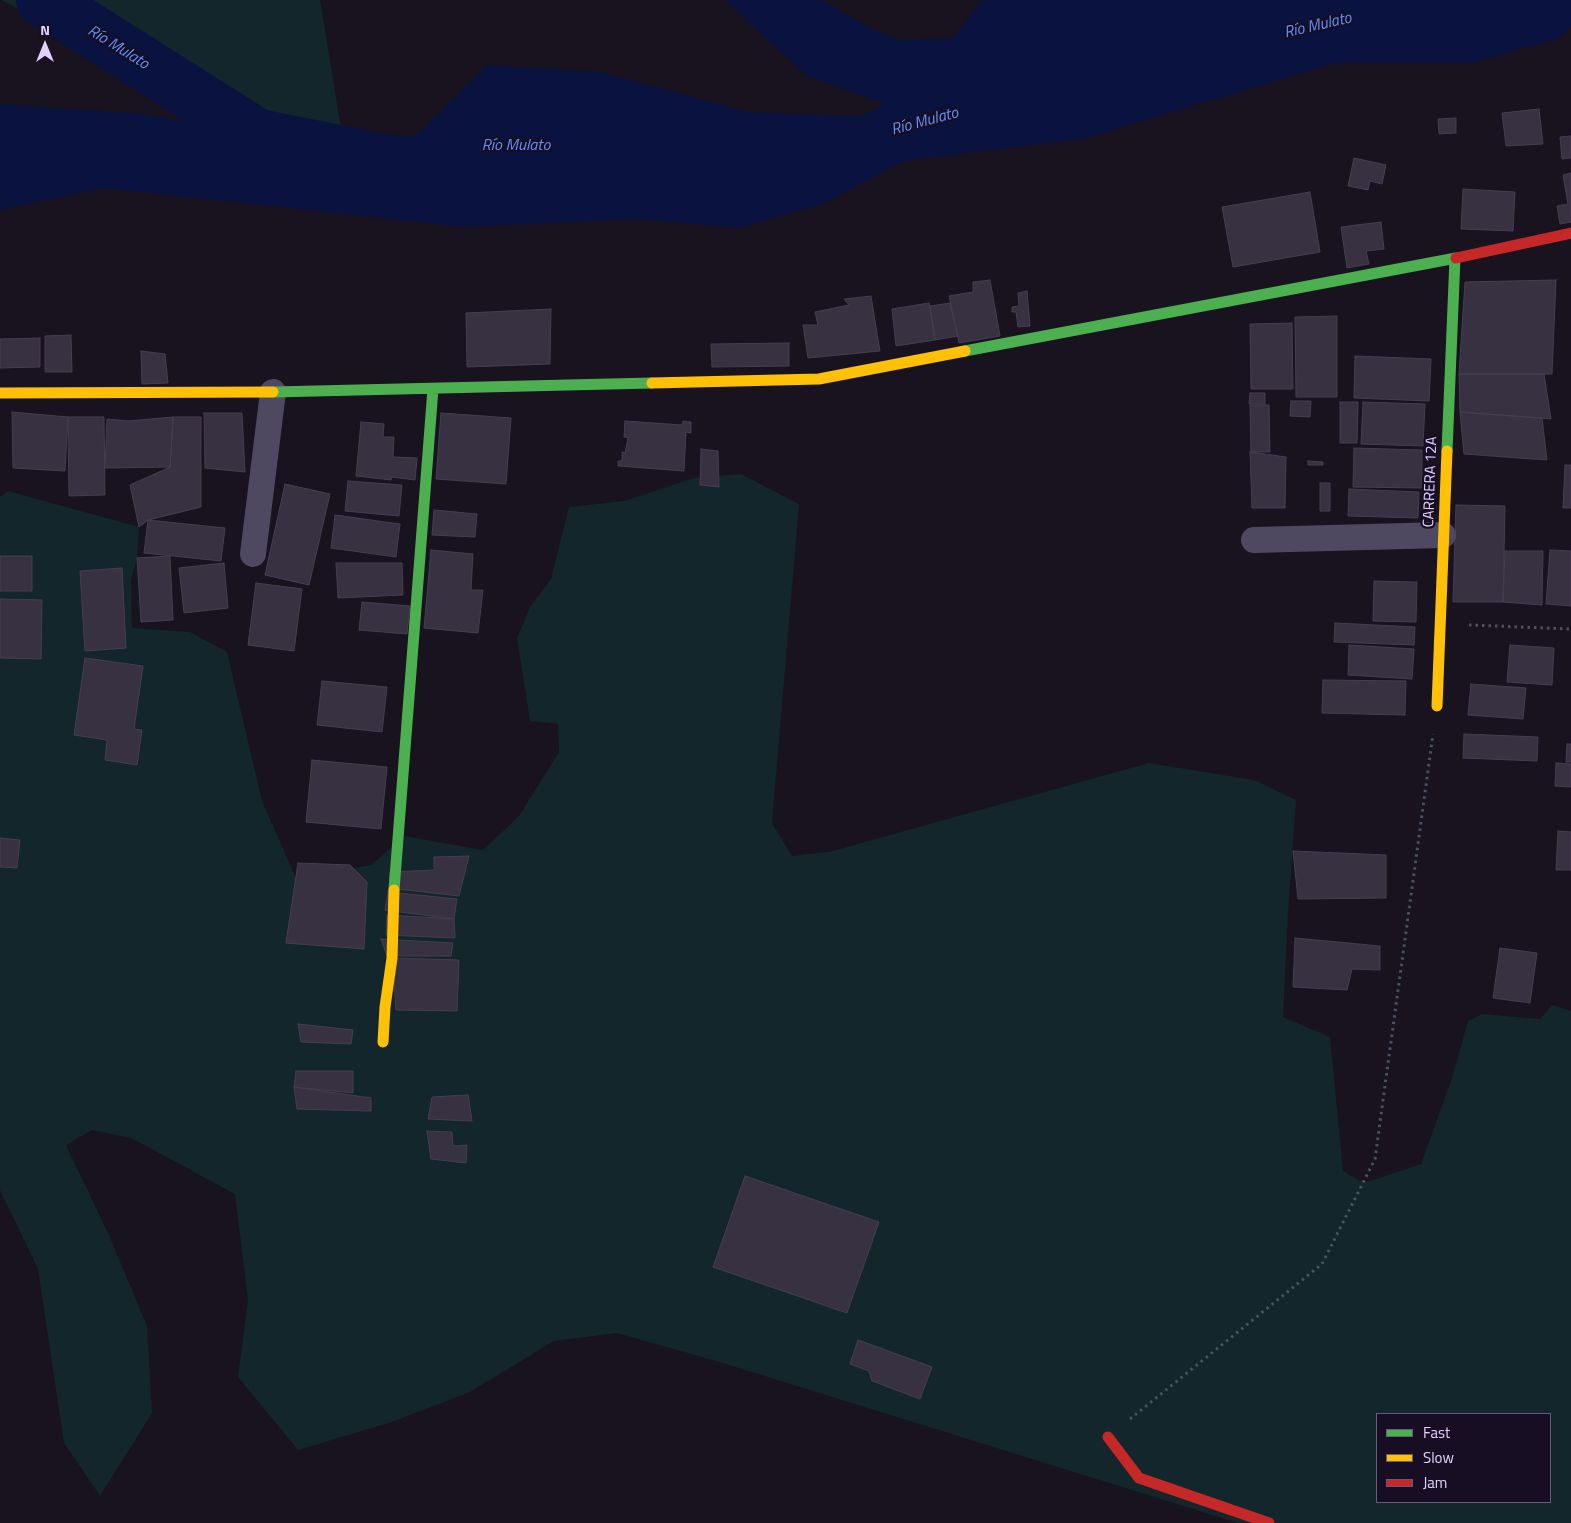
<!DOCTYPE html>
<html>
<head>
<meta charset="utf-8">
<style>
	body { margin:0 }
	#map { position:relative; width:1571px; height:1523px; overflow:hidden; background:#18131f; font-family:"Titillium Web",sans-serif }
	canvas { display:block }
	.legend { position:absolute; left:1376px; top:1413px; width:175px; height:90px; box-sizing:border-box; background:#170e24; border:1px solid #675c7c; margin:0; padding:6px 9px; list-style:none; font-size:15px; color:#e0d1ff }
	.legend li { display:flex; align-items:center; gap:10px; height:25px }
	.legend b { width:25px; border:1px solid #675c7c }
	.north { position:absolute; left:20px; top:20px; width:50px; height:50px; -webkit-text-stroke:4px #170e24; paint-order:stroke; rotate:0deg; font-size:14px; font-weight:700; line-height:20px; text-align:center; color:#e0d1ff }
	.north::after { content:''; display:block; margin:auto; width:18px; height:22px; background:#e0d1ff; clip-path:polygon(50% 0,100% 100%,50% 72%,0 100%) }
</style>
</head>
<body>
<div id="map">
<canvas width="1571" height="1523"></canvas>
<ul class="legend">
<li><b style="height:6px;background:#4caf50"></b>Fast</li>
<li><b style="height:6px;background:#ffc107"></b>Slow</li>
<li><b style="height:6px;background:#c62828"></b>Jam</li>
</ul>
<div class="north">N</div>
</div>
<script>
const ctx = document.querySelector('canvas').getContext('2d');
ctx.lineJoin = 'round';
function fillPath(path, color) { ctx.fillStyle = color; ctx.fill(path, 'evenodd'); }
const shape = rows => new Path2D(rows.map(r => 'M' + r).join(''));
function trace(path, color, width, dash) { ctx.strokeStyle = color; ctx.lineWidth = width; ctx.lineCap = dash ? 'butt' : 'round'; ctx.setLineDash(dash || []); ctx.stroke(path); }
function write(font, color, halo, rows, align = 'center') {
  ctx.font = font + ' "Titillium Web",sans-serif'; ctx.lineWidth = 4.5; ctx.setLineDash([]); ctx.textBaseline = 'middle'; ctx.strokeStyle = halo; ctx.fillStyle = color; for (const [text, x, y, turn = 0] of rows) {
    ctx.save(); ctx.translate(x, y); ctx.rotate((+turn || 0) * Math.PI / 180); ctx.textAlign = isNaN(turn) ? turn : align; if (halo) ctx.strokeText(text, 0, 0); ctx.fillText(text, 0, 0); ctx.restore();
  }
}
fillPath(shape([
	[1,0,320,0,345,153,258,136],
	[741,474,799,504,772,823,792,856,829,852,1149,763,1254,780,1296,800,1288,913,1283,1017,1330,1037,1343,1171,1364,1183,1421,1164,1452,1078,1468,1021,1482,1014,1540,1019,1552,1005,1571,1011,1571,1523,1238,1523,723,1363,617,1333,554,1341,470,1392,392,1422,298,1450,238,1377,248,1300,235,1194,131,1138,92,1130,66,1145,108,1233,147,1326,152,1413,100,1496,64,1443,38,1269,0,1190,0,497,8,491,139,527,137,558,131,580,132,628,190,632,227,652,262,801,296,878,371,865,405,836,483,850,519,816,559,752,558,724,530,721,517,638,530,607,551,579,569,507,624,501,694,478],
	[1377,1414,1550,1414,1550,1502,1377,1502]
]), '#12262c');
fillPath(shape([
	[725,0,822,0,873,30,900,40,953,38,982,0,1571,0,1571,27,1559,38,1472,63,1336,63,1082,139,903,161,826,203,740,228,634,219,464,227,105,188,0,210,0,104,146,114,389,162,486,65,601,72,747,112,861,116,885,104,807,76]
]), '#0a123f');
trace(shape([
	[43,0,258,136,389,162,458,165]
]), '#0a123f', 54);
const building = shape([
	[1539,109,1543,144,1506,146,1502,113,1539,109],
	[1456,118,1456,133,1439,134,1438,119,1456,118],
	[1571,136,1571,158,1562,159,1560,137,1571,136],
	[1354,158,1386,165,1382,184,1370,181,1368,190,1348,186,1354,158],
	[1571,173,1571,222,1560,224,1557,206,1568,204,1563,175,1571,173],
	[1463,189,1515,192,1513,231,1461,229,1463,189],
	[1310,192,1320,252,1233,267,1222,207,1310,192],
	[1381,222,1384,249,1366,251,1369,264,1347,268,1341,227,1381,222],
	[990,280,1000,336,959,343,949,296,973,292,973,282,990,280],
	[1556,280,1552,374,1459,374,1465,282,1556,280],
	[1027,291,1030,326,1018,327,1016,312,1012,312,1012,307,1019,306,1018,293,1027,291],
	[871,296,880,351,808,358,803,325,818,325,815,312,849,305,844,299,871,296],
	[929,303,935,340,896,346,892,309,929,303],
	[950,303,958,336,935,340,930,306,950,303],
	[551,309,550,364,467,367,466,313,551,309],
	[1337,316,1337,397,1296,397,1295,317,1337,316],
	[1292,323,1293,389,1251,389,1250,324,1292,323],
	[71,335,72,372,45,372,45,336,71,335],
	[40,338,40,367,0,368,0,339,40,338],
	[789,343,789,366,712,367,711,344,789,343],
	[141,351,165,354,168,383,142,384,141,351],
	[1355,356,1431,359,1429,401,1354,398,1355,356],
	[1459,374,1544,374,1551,419,1460,412,1459,374],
	[1250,393,1265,393,1265,404,1249,404,1250,393],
	[1291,401,1311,401,1310,417,1290,416,1291,401],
	[1340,402,1358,402,1357,443,1340,443,1340,402],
	[1363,402,1425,404,1423,446,1361,444,1363,402],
	[1250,405,1269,405,1270,452,1251,452,1250,405],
	[12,412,68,417,65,471,13,468,12,412],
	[1460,412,1542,418,1547,460,1464,454,1460,412],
	[204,413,242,413,245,472,205,468,204,413],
	[441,413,511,418,506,484,436,479,441,413],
	[68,417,104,417,105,495,69,496,68,417],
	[173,417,201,417,201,507,148,520,139,527,130,485,170,467,173,417],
	[173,417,170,467,105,468,107,419,128,421,173,417],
	[625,421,682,425,683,421,691,422,691,433,686,432,684,471,618,466,618,461,622,461,622,452,625,453,628,438,624,437,625,421],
	[361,422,384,424,383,437,394,437,393,457,417,458,415,480,392,477,391,480,356,476,361,422],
	[1354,448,1422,450,1422,488,1353,487,1354,448],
	[701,449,718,451,719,487,700,485,701,449],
	[1250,452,1286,457,1285,508,1252,508,1250,452],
	[1308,461,1323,462,1323,465,1308,465,1308,461],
	[1565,465,1571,465,1571,508,1563,508,1565,465],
	[348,481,402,485,399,516,345,511,348,481],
	[1320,483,1330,483,1330,511,1320,511,1320,483],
	[285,484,330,494,309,585,265,575,285,484],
	[1349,489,1419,492,1418,518,1348,516,1349,489],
	[1456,505,1505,506,1503,602,1453,602,1456,505],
	[434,510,477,514,475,537,432,535,434,510],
	[335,515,400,524,396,557,331,548,335,515],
	[148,520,225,528,221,561,144,553,148,520],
	[431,550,473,554,471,590,483,590,478,633,424,628,431,550],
	[1550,550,1571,551,1571,606,1546,604,1550,550],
	[1505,551,1543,551,1542,605,1503,602,1505,551],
	[0,556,32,556,32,591,0,591,0,556],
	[170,556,173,620,141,622,137,558,170,556],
	[224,563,228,608,184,613,179,568,224,563],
	[336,563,402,563,403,595,338,598,336,563],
	[122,568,126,648,85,651,80,571,122,568],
	[1374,581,1417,582,1416,622,1373,621,1374,581],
	[256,583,302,589,294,651,248,645,256,583],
	[0,599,42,600,41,659,0,658,0,599],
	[362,602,410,606,407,634,359,630,362,602],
	[1335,623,1415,627,1414,645,1334,642,1335,623],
	[1349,645,1414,649,1412,679,1348,675,1349,645],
	[1510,645,1554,648,1552,685,1507,682,1510,645],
	[85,658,143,666,134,729,142,730,137,765,105,760,107,740,74,735,85,658],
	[1323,680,1406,681,1405,715,1322,713,1323,680],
	[322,681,387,687,382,732,317,725,322,681],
	[1471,684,1526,688,1523,719,1468,715,1471,684],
	[1464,734,1538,737,1537,761,1463,758,1464,734],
	[1567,744,1571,744,1571,762,1566,762,1567,744],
	[312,760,387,767,381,829,306,822,312,760],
	[1556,763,1571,764,1571,787,1555,786,1556,763],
	[1558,831,1571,832,1571,870,1556,870,1558,831],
	[0,838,20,840,17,868,0,867,0,838],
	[1293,851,1386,855,1386,898,1298,899,1293,851],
	[469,856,459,896,389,888,390,872,434,870,434,857,469,856],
	[298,863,350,865,367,882,364,949,286,943,298,863],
	[388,892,457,899,454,919,385,910,388,892],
	[387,915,454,919,455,938,386,935,387,915],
	[1295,938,1380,946,1380,970,1352,969,1347,990,1293,987,1295,938],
	[381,939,453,943,451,956,387,956,381,939],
	[1500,948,1537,953,1530,1003,1493,998,1500,948],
	[392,958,459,960,457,1011,396,1010,392,958],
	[298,1024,353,1030,351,1044,301,1042,298,1024],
	[296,1071,353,1071,353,1093,294,1087,296,1071],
	[294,1087,371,1098,371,1111,297,1109,294,1087],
	[468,1095,472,1121,428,1119,432,1097,468,1095],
	[427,1131,452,1132,453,1146,467,1145,466,1163,431,1159,427,1131],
	[745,1176,879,1222,847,1313,713,1267,745,1176],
	[858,1340,932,1367,920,1399,872,1381,869,1371,850,1364,858,1340]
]);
fillPath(building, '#383142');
trace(building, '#463d53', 1);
trace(shape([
	[1469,625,1571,629],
	[1130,1419,1322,1264,1375,1159,1433,734]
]), '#495162', 3, [2.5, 4]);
trace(shape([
	[1254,540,1443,535],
	[253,554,273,392]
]), '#4e4860', 26);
trace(shape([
	[965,351,1456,258],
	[273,392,652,383],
	[1447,451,1455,258],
	[394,890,433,389]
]), '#4caf50', 11);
trace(shape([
	[652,383,819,379,965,351],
	[0,393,273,392],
	[1437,706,1447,451],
	[383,1042,385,1007,392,958,394,890]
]), '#ffc107', 11);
trace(shape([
	[1456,258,1571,233],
	[1108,1437,1139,1478,1269,1523]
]), '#c62828', 11);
write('15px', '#e0d1ff', '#170e24', [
	["CARRERA 12A",1431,482,-88]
]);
write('italic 16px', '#5f93ff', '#170e24', [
	["Río Mulato",1318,26,-13],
	["Río Mulato",118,48,32],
	["Río Mulato",925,122,-15],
	["Río Mulato",516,146]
]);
</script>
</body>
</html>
